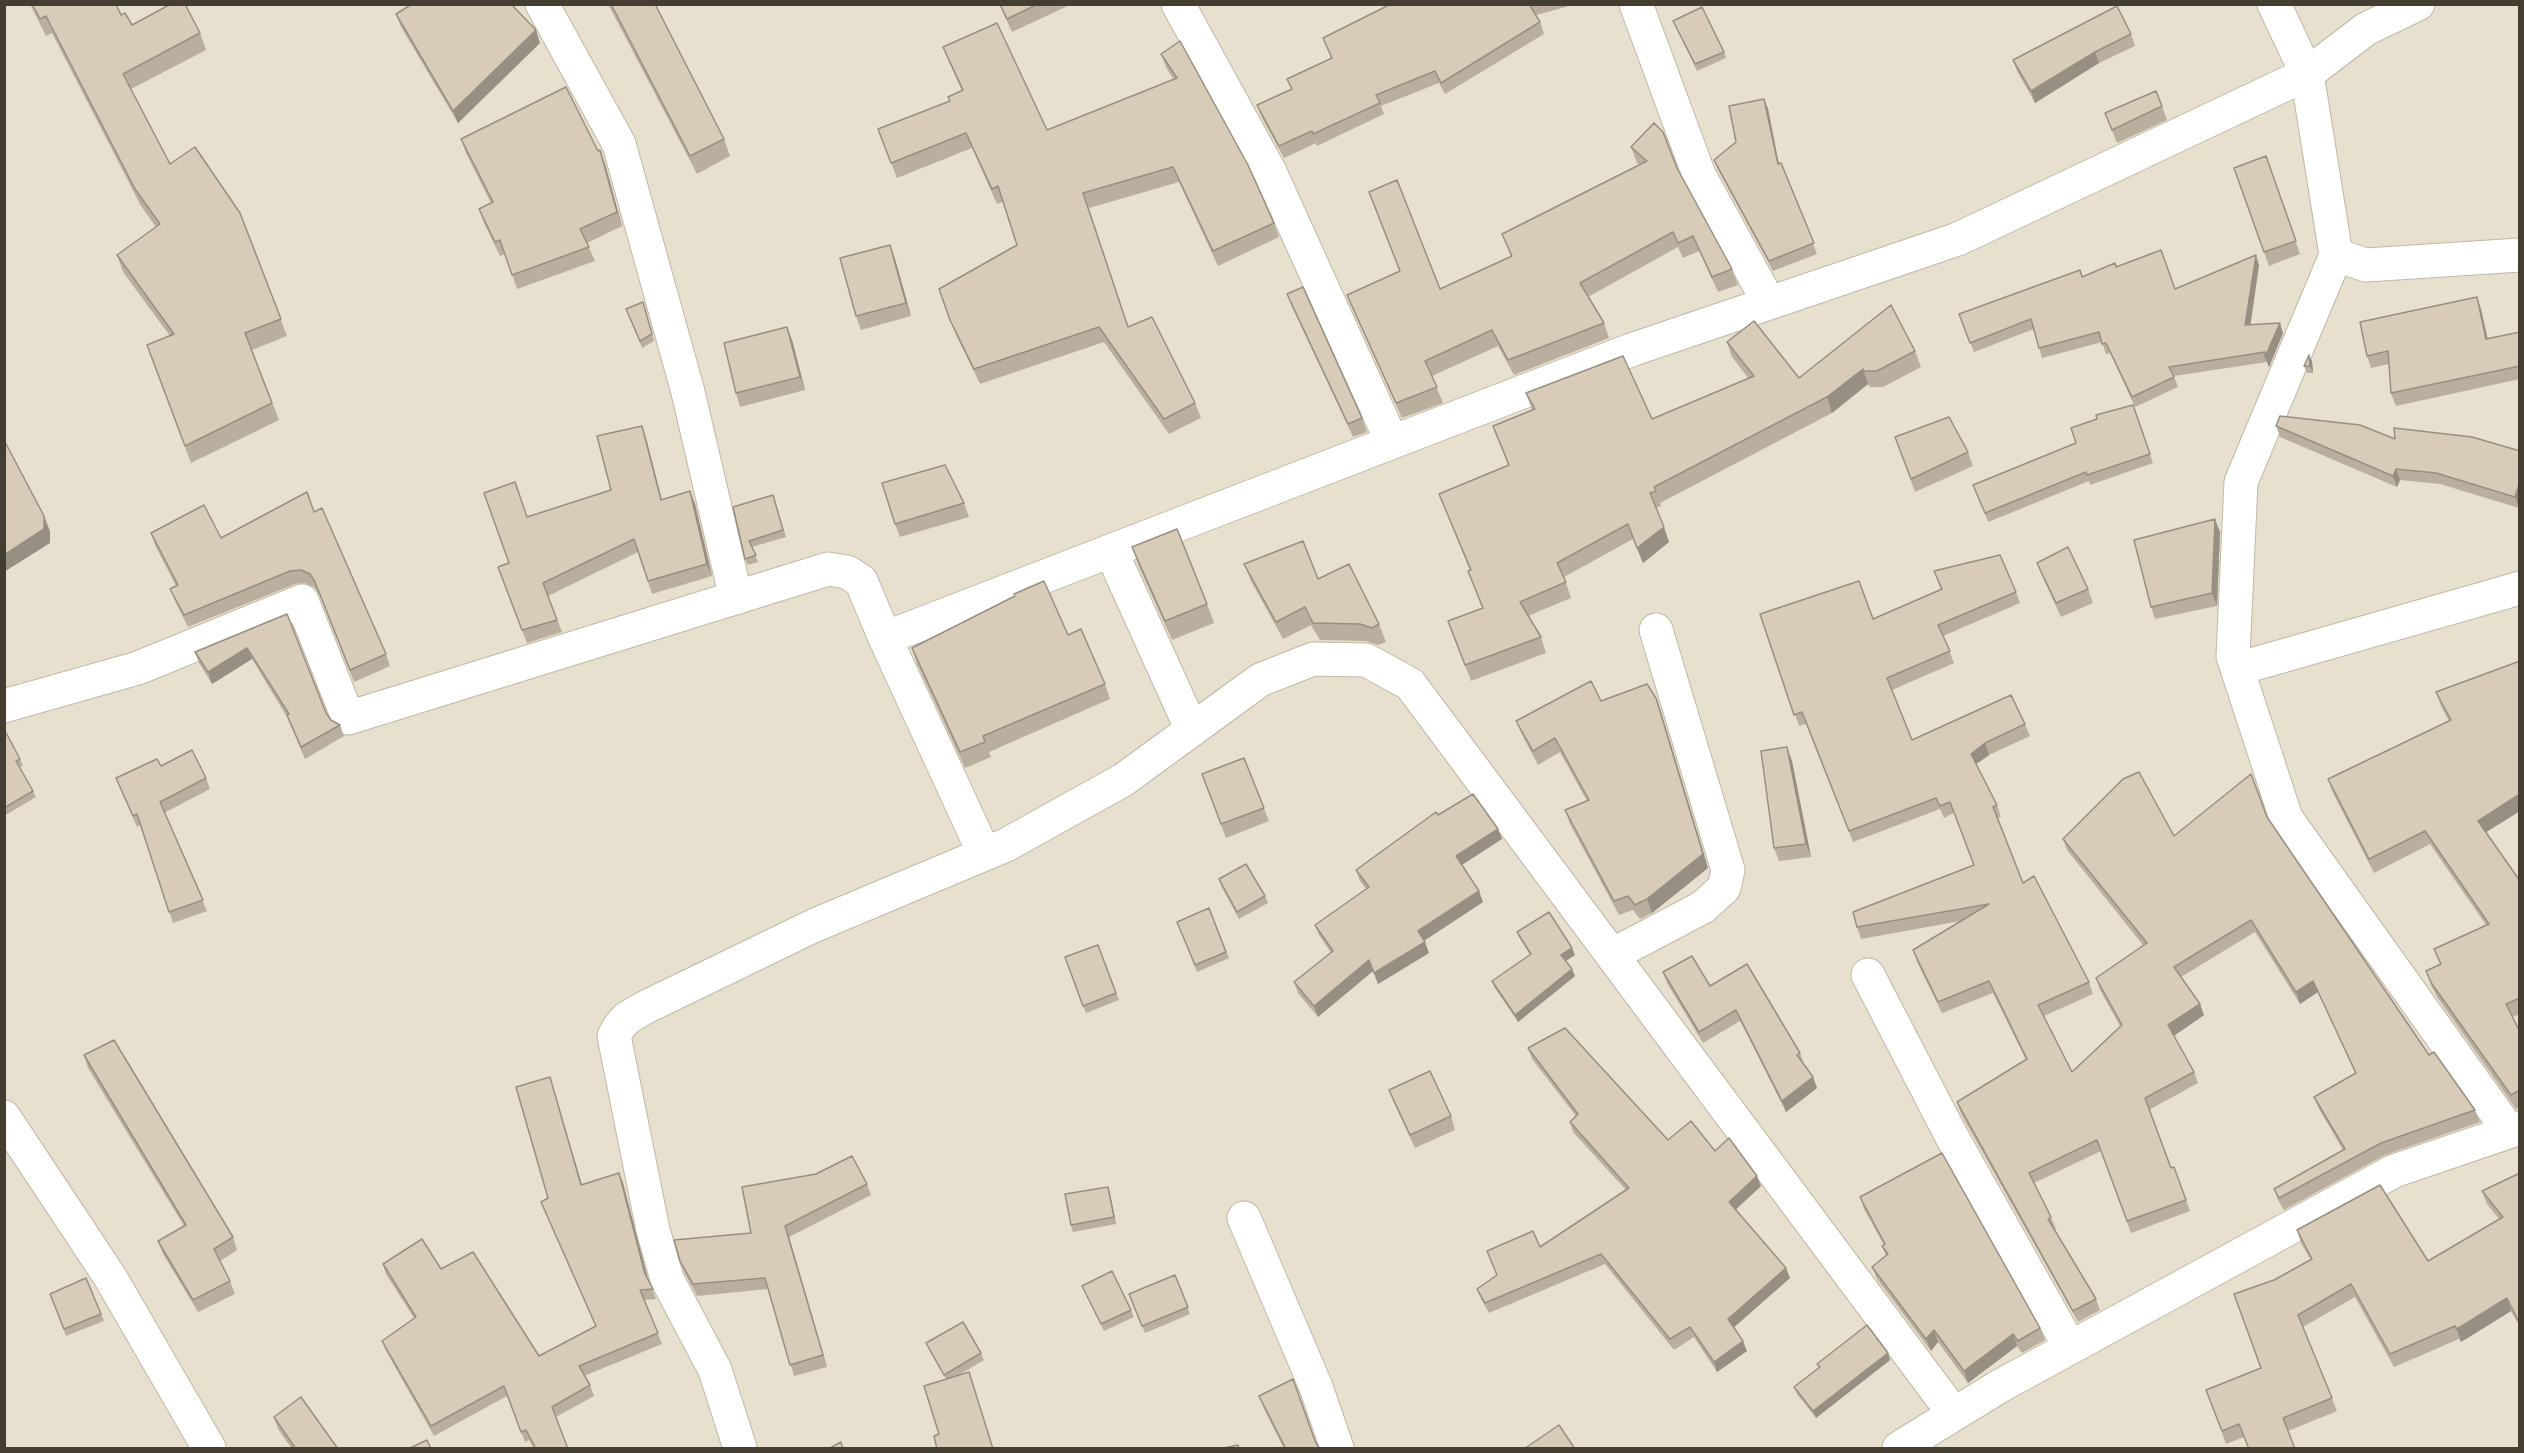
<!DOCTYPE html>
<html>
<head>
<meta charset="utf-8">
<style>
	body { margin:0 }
	#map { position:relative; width:2524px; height:1453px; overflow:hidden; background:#f2ede2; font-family:"Open Sans",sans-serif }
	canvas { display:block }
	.frame { position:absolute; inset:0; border:6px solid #443d32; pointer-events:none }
</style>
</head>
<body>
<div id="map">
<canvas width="2524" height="1453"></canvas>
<div class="frame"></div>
</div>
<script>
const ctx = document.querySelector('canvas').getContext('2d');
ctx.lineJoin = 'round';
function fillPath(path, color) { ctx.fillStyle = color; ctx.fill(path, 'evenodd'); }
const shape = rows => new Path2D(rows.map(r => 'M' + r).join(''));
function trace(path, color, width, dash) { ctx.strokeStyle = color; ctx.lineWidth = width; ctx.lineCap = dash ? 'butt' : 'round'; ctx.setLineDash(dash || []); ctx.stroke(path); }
fillPath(shape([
	[5,5,2519,5,2519,1448,5,1448]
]), '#e7e0cf');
const minor = shape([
	[542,4,619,144,688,392,736,598],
	[1178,4,1270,172,1392,442],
	[1636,4,1699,175,1769,303],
	[2274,4,2307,74,2336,255,2241,482,2233,656,2286,818,2509,1131],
	[2336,255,2366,265,2520,255],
	[1111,551,1192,730],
	[885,638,1631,350,1958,239,2307,74,2366,29,2418,4],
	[2237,669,2520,588],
	[4,706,138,668,302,601,348,718,828,569,847,572,861,581,885,638,984,853],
	[1612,955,1703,907,1724,888,1728,870,1656,630],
	[1868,975,1952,1137,2070,1347],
	[4,1117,110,1277,209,1448],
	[1244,1218,1316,1387,1337,1448],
	[740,1448,715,1370,667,1279,653,1230,614,1036,619,1027,627,1018,644,1008,813,926,1006,845,1123,780,1260,680,1313,659,1366,660,1410,684,1954,1414],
	[1899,1448,2000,1386,2394,1171,2520,1128]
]);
trace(minor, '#c1b8a7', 35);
trace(minor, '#fff', 33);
fillPath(shape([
	[30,4,116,4,121,15,132,25,200,33,206,50,131,89,170,164,240,213,287,336,252,350,279,420,191,463,147,345,170,336,123,272,117,255,156,227,141,206,52,33,46,36],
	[608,4,655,4,724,139,730,156,697,174],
	[999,4,1072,4,1012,32],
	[1391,4,1577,4,1536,15,1540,22,1544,34,1445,94,1439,83,1381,106,1384,114,1317,146,1316,143,1284,158,1261,116,1257,105,1291,89,1287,79,1331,58,1323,38],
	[396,14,540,43,458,123,401,27],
	[1673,21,1724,52,1726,58,1697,71],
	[2131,34,2135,46,2099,63,2035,103,2017,71,2013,60],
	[943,47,1047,130,1174,80,1167,69,1161,54,1274,223,1279,237,1218,266,1179,182,1089,208,1128,327,1195,403,1201,418,1169,434,1104,342,980,384,956,335,939,289,1017,245,1003,202,997,204,972,148,897,178,878,129,950,102,962,91,949,62],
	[1764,99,1768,109,1779,164,1781,163,1817,254,1773,271,1718,170,1714,160,1736,142],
	[2162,106,2167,120,2117,143,2105,113],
	[461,139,598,151,600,150,605,164,622,226,587,243,595,261,517,289,505,254,500,256,484,223,479,209,491,203,466,153],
	[1631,147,1677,168,1732,269,1738,285,1718,292,1699,251,1683,258,1678,247,1588,297,1604,323,1609,338,1514,375,1498,346,1432,376,1443,403,1402,418,1353,310,1347,295,1400,271,1369,192,1440,289,1511,257,1502,234,1640,165,1637,163],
	[2266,156,2300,254,2269,266,2234,168],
	[890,245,895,259,911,316,861,330,856,316],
	[2259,265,2250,325,2283,333,2269,367,2267,362,2174,376,2178,387,2135,407,2110,353,2106,354,2102,342,2042,358,2034,329,1974,352,1959,314,2116,267,2175,289],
	[1287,294,1362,418,1367,432,1353,437,1292,307],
	[643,302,654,341,642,348,626,309],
	[2481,309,2488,339,2520,332,2520,379,2396,406,2391,393,2389,364,2371,368,2367,356],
	[792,340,805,390,740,407,736,393],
	[1727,342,1799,378,1915,351,1921,367,1883,387,1870,387,1868,384,1832,413,1660,503,1661,506,1656,508,1669,542,1643,563,1633,539,1564,577,1571,598,1528,616,1541,637,1546,653,1471,681,1448,621,1482,608,1468,571,1470,571,1439,494,1508,465,1493,426,1532,410,1526,393,1652,419,1749,379,1732,357],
	[2312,361,2313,373,2307,373,2304,366],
	[2133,405,2153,463,2090,485,2089,481,1988,522,1977,494,2076,443,2097,419],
	[2276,426,2395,439,2520,451,2519,508,2440,484,2400,480,2397,487,2280,437],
	[1895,437,1968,452,1973,466,1915,492],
	[646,438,662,500,695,504,712,576,652,594,638,552,548,596,562,632,527,643,498,567,509,563,527,517,611,490],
	[775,502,786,537,752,547,758,562,748,565,745,559,733,507],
	[964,503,969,517,900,537,895,524],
	[314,512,386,654,390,666,354,682,319,594,314,587,305,583,295,584,188,627,175,601,170,589,176,586,155,545,151,533,221,538],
	[2220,532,2217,606,2155,619,2151,607],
	[1132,547,1207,604,1214,623,1172,640,1139,567],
	[2037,563,2088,589,2093,603,2061,617,2042,576],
	[1244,564,1318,579,1379,624,1386,642,1378,645,1366,641,1320,640,1311,625,1283,639,1251,581],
	[1934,571,2016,592,2020,603,1943,636,1954,663,1892,690,1912,740,2025,724,2030,736,1989,755,1976,764,1997,805,2001,817,1998,818,2023,883,2089,982,2093,994,2044,1016,2072,1072,2120,1026,2100,990,2096,978,2143,945,2067,850,2063,839,2174,836,2267,818,2429,1055,2475,1110,2480,1122,2385,1155,2284,1210,2278,1200,2274,1189,2343,1150,2319,1109,2314,1097,2355,1073,2318,992,2300,1004,2255,932,2181,977,2204,1015,2174,1036,2194,1072,2198,1083,2149,1110,2171,1168,2174,1167,2190,1211,2131,1233,2101,1151,2034,1183,2051,1217,2056,1229,2054,1229,2096,1299,2100,1310,2078,1322,1961,1114,1957,1102,2026,1060,1993,993,1942,1013,1917,962,1913,950,1961,921,1861,939,1857,927,1974,865,1954,813,1944,818,1940,809,1853,842,1806,724,1799,726,1760,614,1873,619,1941,590],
	[287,614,326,713,331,720,340,725,344,736,305,759,287,717,252,659,212,684,199,663,195,652],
	[1068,635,1105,684,1110,699,989,752,991,757,965,768,917,664,912,648],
	[2520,661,2520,811,2486,832,2520,881,2520,1014,2512,1017,2520,1032,2520,1107,2516,1109,2437,997,2431,985,2426,971,2440,964,2434,949,2486,925,2430,844,2374,873,2333,793,2328,779,2449,721,2441,706,2436,692],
	[1601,701,1661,712,1708,868,1652,913,1640,919,1633,910,1619,915,1570,824,1565,810,1587,801,1560,752,1538,765,1522,735,1516,721],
	[4,729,20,759,23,766,19,767,33,791,36,797,4,816],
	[1244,758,1269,821,1226,838,1202,774],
	[1792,761,1811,857,1779,861,1774,848],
	[161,766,206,778,210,789,164,813,207,911,173,923,140,825,137,827,116,778],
	[1438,815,1498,829,1502,839,1462,865,1483,902,1424,941,1429,953,1378,984,1373,971,1318,1017,1298,993,1294,982,1331,953,1319,935,1315,925,1366,889,1360,881,1356,870],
	[1219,879,1265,896,1268,903,1239,919,1221,886],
	[1209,908,1229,958,1197,972,1177,922],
	[1517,932,1575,955,1566,961,1575,976,1518,1022,1494,987,1492,981,1530,955,1520,939],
	[1098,945,1119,1000,1086,1013,1065,957],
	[1663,972,1710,986,1800,1053,1804,1064,1817,1088,1786,1112,1740,1021,1703,1043,1667,983],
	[1528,1048,1668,1140,1715,1151,1761,1186,1735,1210,1786,1268,1790,1278,1734,1327,1747,1351,1717,1372,1694,1337,1674,1350,1605,1264,1489,1313,1481,1299,1477,1289,1497,1276,1487,1251,1540,1247,1626,1190,1573,1132,1570,1122,1576,1116,1532,1059],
	[84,1055,233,1237,237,1250,220,1261,230,1281,235,1294,198,1312,163,1254,158,1241,184,1226,88,1068],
	[553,1088,582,1185,619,1173,623,1183,648,1278,656,1299,644,1300,662,1344,584,1376,590,1385,594,1396,556,1417,568,1449,534,1449,529,1440,525,1442,507,1396,434,1436,386,1351,382,1341,414,1318,386,1274,383,1264,441,1269,539,1356,596,1326,541,1202,548,1198],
	[1389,1090,1451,1116,1455,1130,1415,1148,1394,1103],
	[2520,1173,2520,1327,2511,1311,2461,1342,2459,1339,2394,1367,2355,1297,2303,1327,2337,1411,2288,1431,2295,1449,2249,1449,2244,1437,2226,1444,2206,1390,2261,1368,2274,1280,2311,1260,2301,1243,2297,1230,2428,1261,2500,1220,2487,1204,2482,1191],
	[867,1184,871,1195,789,1237,827,1367,794,1376,768,1289,697,1296,684,1272,680,1261,751,1233],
	[1110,1194,1116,1224,1073,1232,1071,1225],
	[1860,1197,2040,1328,2045,1340,2022,1353,2017,1346,1968,1383,1938,1342,1931,1351,1877,1279,1872,1267,1886,1256,1882,1246,1884,1245,1864,1209],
	[1175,1275,1190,1314,1145,1333,1129,1294],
	[86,1278,104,1321,66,1336,50,1294],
	[1082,1286,1131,1310,1134,1317,1104,1331],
	[926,1343,981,1353,984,1360,957,1376,969,1372,973,1383,939,1434,946,1379,929,1350],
	[1890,1360,1816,1418,1797,1394,1794,1387,1819,1367,1817,1364],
	[1259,1396,1315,1442,1320,1449,1284,1449,1264,1409],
	[274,1417,338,1449,292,1449,278,1429]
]), '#baaf9f');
fillPath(shape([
	[536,30,540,43,458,123,453,111],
	[2095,52,2099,63,2035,103,2031,91],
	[1764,99,1768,109,1781,175,1778,164],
	[600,150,605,164,622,226,617,212],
	[890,245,895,259,911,316,906,303],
	[2256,255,2259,265,2249,335,2245,325],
	[2477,297,2481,309,2490,351,2486,339],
	[2280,323,2283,333,2269,367,2265,357],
	[787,327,792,340,805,390,800,377],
	[2309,355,2312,361,2313,373,2310,366],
	[1863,369,1868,384,1832,413,1827,397],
	[642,426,646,438,665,513,661,500],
	[2396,469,2400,480,2397,487,2393,476],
	[2520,481,2520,506,2519,508,2515,497],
	[690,491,695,504,712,576,707,564],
	[44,516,50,531,50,543,4,572,4,555],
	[2215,519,2220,532,2217,606,2212,593],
	[1664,527,1669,542,1643,563,1637,548],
	[247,648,252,659,212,684,208,672],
	[1656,698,1661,712,1708,868,1652,913,1647,899],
	[1985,743,1989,755,1975,765,1971,754],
	[1787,747,1792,761,1811,857,1806,844],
	[2520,794,2520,811,2483,834,2478,821],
	[1498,829,1502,839,1460,866,1456,856],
	[1479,891,1483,902,1422,942,1418,931],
	[1425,942,1429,953,1378,984,1374,973],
	[1572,948,1575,955,1564,962,1561,955],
	[1369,960,1373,971,1318,1017,1314,1006],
	[1572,969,1575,976,1518,1022,1515,1015],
	[2313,981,2318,992,2300,1004,2296,992],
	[2200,1004,2204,1015,2172,1037,2168,1025],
	[550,1077,553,1088,585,1195,581,1185],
	[1813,1077,1817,1088,1786,1112,1782,1101],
	[619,1173,623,1183,649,1284,645,1274],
	[1757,1176,1761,1186,1732,1213,1729,1202],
	[1108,1187,1110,1194,1116,1224,1114,1217],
	[785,1226,789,1237,827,1367,823,1355],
	[1786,1268,1790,1278,1732,1329,1728,1319],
	[2507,1298,2511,1311,2461,1342,2457,1329],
	[1934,1330,1938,1342,1931,1351,1926,1339],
	[2013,1334,2017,1346,1968,1383,1964,1371],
	[1743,1341,1747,1351,1717,1372,1714,1362],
	[1888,1353,1890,1360,1816,1418,1813,1411]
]), '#978f82');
const building = shape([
	[32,4,116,4,121,15,125,13,132,25,171,4,185,4,200,33,123,74,170,164,195,147,240,213,281,319,245,333,272,403,185,446,147,345,174,334,117,255,160,224,135,189,46,16,40,19,32,4],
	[412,4,511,4,536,30,453,111,396,14,412,4],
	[611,4,655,4,724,139,690,156,611,4],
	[1000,4,1038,4,1007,19,1000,4],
	[1391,4,1529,4,1540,22,1441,83,1435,71,1376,95,1380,103,1313,134,1312,131,1279,146,1257,105,1292,89,1287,79,1332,58,1323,38,1391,4],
	[2117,6,2131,34,2095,52,2031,91,2013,60,2117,6],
	[1702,7,1724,52,1695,64,1673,21,1702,7],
	[997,23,1047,130,1177,78,1161,54,1180,41,1248,165,1274,223,1213,251,1173,167,1083,193,1128,327,1152,317,1195,403,1164,419,1099,327,974,369,950,320,939,289,1017,245,998,186,992,189,966,133,891,163,878,129,950,101,948,97,963,90,943,47,997,23],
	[566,87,598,151,600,150,617,212,580,229,589,247,512,275,500,240,495,242,479,209,493,202,461,139,566,87],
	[2156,91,2162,106,2112,130,2105,113,2156,91],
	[1764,99,1778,164,1781,163,1814,243,1769,261,1714,160,1736,142,1729,106,1764,99],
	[1654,123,1663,132,1677,168,1732,269,1712,277,1693,236,1678,243,1673,232,1580,283,1604,323,1508,360,1492,330,1425,361,1437,387,1396,403,1347,295,1400,271,1369,192,1397,180,1440,289,1512,256,1502,234,1647,161,1631,147,1654,123],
	[2266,156,2296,241,2264,252,2234,168,2266,156],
	[890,245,906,303,856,316,840,258,890,245],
	[2161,250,2175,289,2256,255,2245,325,2280,323,2265,357,2265,352,2169,367,2174,377,2132,397,2106,343,2102,344,2099,332,2039,348,2031,319,1970,343,1959,314,2080,270,2082,277,2115,263,2116,267,2161,250],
	[1303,287,1362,418,1348,424,1287,294,1303,287],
	[2477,297,2486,339,2520,332,2520,366,2391,393,2388,351,2367,356,2360,322,2477,297],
	[643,302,652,334,640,341,626,309,643,302],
	[1891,305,1915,351,1877,371,1864,371,1863,369,1827,397,1654,487,1656,491,1650,493,1664,527,1637,548,1628,524,1557,563,1566,582,1520,602,1541,637,1465,665,1448,621,1483,608,1468,571,1471,570,1439,494,1509,465,1493,426,1535,409,1526,393,1623,356,1652,419,1754,376,1727,342,1754,321,1799,378,1891,305],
	[787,327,800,377,736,393,724,343,787,327],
	[2309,355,2310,366,2304,366,2309,355],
	[2133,405,2150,454,2087,475,2086,472,1985,513,1973,485,2076,443,2071,428,2097,419,2096,415,2133,405],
	[2280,416,2360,425,2395,439,2394,428,2472,437,2520,451,2520,481,2515,497,2436,473,2396,469,2393,476,2276,426,2280,416],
	[1949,417,1968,452,1911,479,1895,437,1949,417],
	[642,426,661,500,690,491,707,564,648,581,634,539,543,583,557,620,522,630,498,567,509,563,484,493,515,482,527,517,611,490,597,436,642,426],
	[4,440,44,516,44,529,4,555,4,440],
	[945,465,964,503,895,524,882,483,945,465],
	[307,492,314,512,322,508,386,654,350,670,315,582,310,574,301,570,290,571,184,615,170,589,178,585,151,533,204,505,221,538,307,492],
	[773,495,783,530,749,541,756,555,745,559,733,507,773,495],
	[2215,519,2212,593,2151,607,2134,540,2215,519],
	[1177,529,1207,604,1165,621,1132,547,1177,529],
	[1303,541,1318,579,1349,564,1379,624,1372,628,1360,624,1313,623,1305,607,1276,622,1244,564,1303,541],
	[2068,547,2088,589,2056,603,2037,563,2068,547],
	[2000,555,2016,592,1938,625,1950,651,1887,678,1912,740,2011,695,2025,724,1985,743,1971,754,1997,805,1993,807,2023,883,2034,876,2089,982,2038,1005,2072,1072,2122,1025,2096,978,2147,943,2063,839,2123,779,2139,772,2174,836,2251,774,2267,817,2429,1055,2434,1052,2475,1110,2381,1143,2279,1198,2274,1189,2345,1149,2314,1097,2356,1073,2313,981,2296,992,2251,920,2174,967,2200,1004,2168,1025,2194,1072,2145,1098,2171,1168,2174,1167,2186,1200,2127,1221,2097,1140,2029,1173,2051,1217,2048,1219,2096,1299,2073,1311,1957,1102,2027,1059,1989,981,1938,1002,1913,950,1989,904,1857,927,1853,912,1974,865,1950,802,1940,806,1936,798,1849,831,1802,712,1794,715,1760,614,1859,581,1873,619,1942,589,1934,571,2000,555],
	[1044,581,1068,635,1081,629,1105,684,983,736,985,742,960,752,912,648,1015,596,1014,594,1044,581],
	[287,614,326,713,331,720,340,725,301,747,287,715,289,714,247,648,208,672,195,652,287,614],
	[2520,661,2520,794,2478,821,2520,881,2520,998,2506,1004,2520,1032,2520,1090,2511,1095,2432,984,2426,971,2441,964,2434,949,2489,924,2425,831,2369,859,2328,779,2451,720,2436,692,2520,661],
	[1591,681,1601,701,1647,684,1656,698,1703,854,1647,899,1635,905,1628,896,1614,901,1565,810,1589,800,1555,738,1533,751,1516,721,1591,681],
	[4,729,20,759,16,761,33,791,4,808,4,729],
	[1787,747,1806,844,1774,848,1761,751,1787,747],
	[192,750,206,778,160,802,203,900,169,912,137,814,133,816,116,778,157,759,161,766,192,750],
	[1244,758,1264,808,1221,824,1202,774,1244,758],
	[1473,794,1498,829,1456,856,1479,891,1418,931,1425,942,1374,973,1369,960,1314,1006,1294,982,1333,951,1315,925,1369,887,1356,870,1436,812,1438,815,1473,794],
	[1246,864,1265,896,1237,912,1219,879,1246,864],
	[1209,908,1226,952,1195,965,1177,922,1209,908],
	[1549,912,1572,948,1561,955,1572,969,1515,1015,1492,981,1531,954,1517,932,1549,912],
	[1098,945,1116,993,1083,1006,1065,957,1098,945],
	[1692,956,1710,986,1747,964,1800,1053,1797,1055,1813,1077,1782,1101,1736,1010,1699,1032,1663,972,1692,956],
	[1565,1028,1668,1140,1691,1121,1715,1151,1729,1138,1757,1176,1729,1202,1786,1268,1728,1319,1743,1341,1714,1362,1690,1327,1670,1339,1601,1254,1485,1303,1477,1289,1497,1275,1487,1251,1533,1231,1540,1247,1629,1188,1570,1122,1578,1114,1528,1048,1565,1028],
	[114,1040,233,1237,214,1249,230,1281,193,1300,158,1241,186,1225,84,1055,114,1040],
	[1430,1071,1451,1116,1410,1135,1389,1090,1430,1071],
	[550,1077,581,1185,619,1173,645,1274,653,1289,640,1290,658,1333,579,1366,590,1385,552,1407,568,1449,536,1449,526,1430,521,1432,504,1386,431,1426,382,1341,416,1317,383,1264,422,1239,441,1269,473,1252,539,1356,596,1326,541,1202,548,1198,516,1087,550,1077],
	[1942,1153,2040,1328,2018,1341,2013,1334,1964,1371,1934,1330,1926,1339,1872,1267,1888,1254,1882,1246,1885,1244,1860,1197,1942,1153],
	[852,1156,867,1184,785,1226,823,1355,790,1365,765,1278,693,1284,680,1261,674,1240,751,1233,742,1187,816,1174,852,1156],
	[2520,1173,2520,1324,2507,1298,2457,1329,2455,1326,2390,1354,2351,1284,2298,1315,2332,1398,2283,1418,2295,1449,2249,1449,2239,1424,2222,1431,2206,1390,2261,1368,2234,1294,2274,1280,2312,1259,2297,1230,2380,1185,2428,1261,2503,1217,2482,1191,2520,1173],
	[1108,1187,1114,1217,1071,1225,1065,1194,1108,1187],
	[1112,1271,1131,1310,1101,1324,1082,1286,1112,1271],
	[1175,1275,1188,1307,1142,1326,1129,1294,1175,1275],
	[86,1278,101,1314,64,1329,50,1294,86,1278],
	[963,1322,981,1353,944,1375,926,1343,963,1322],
	[1867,1325,1888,1353,1813,1411,1794,1387,1820,1367,1817,1364,1867,1325],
	[969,1372,993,1449,937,1449,934,1436,939,1434,924,1386,969,1372],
	[1293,1379,1315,1441,1320,1449,1286,1449,1259,1396,1293,1379],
	[301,1397,338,1449,296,1449,274,1417,301,1397],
	[1559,1425,1575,1449,1524,1449,1559,1425],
	[427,1440,431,1449,408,1449,427,1440],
	[841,1442,843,1449,828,1449,841,1442],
	[1238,1445,1239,1449,1219,1449,1238,1445]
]);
fillPath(building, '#d8ccb9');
trace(building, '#978f82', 1.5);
</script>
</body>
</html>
